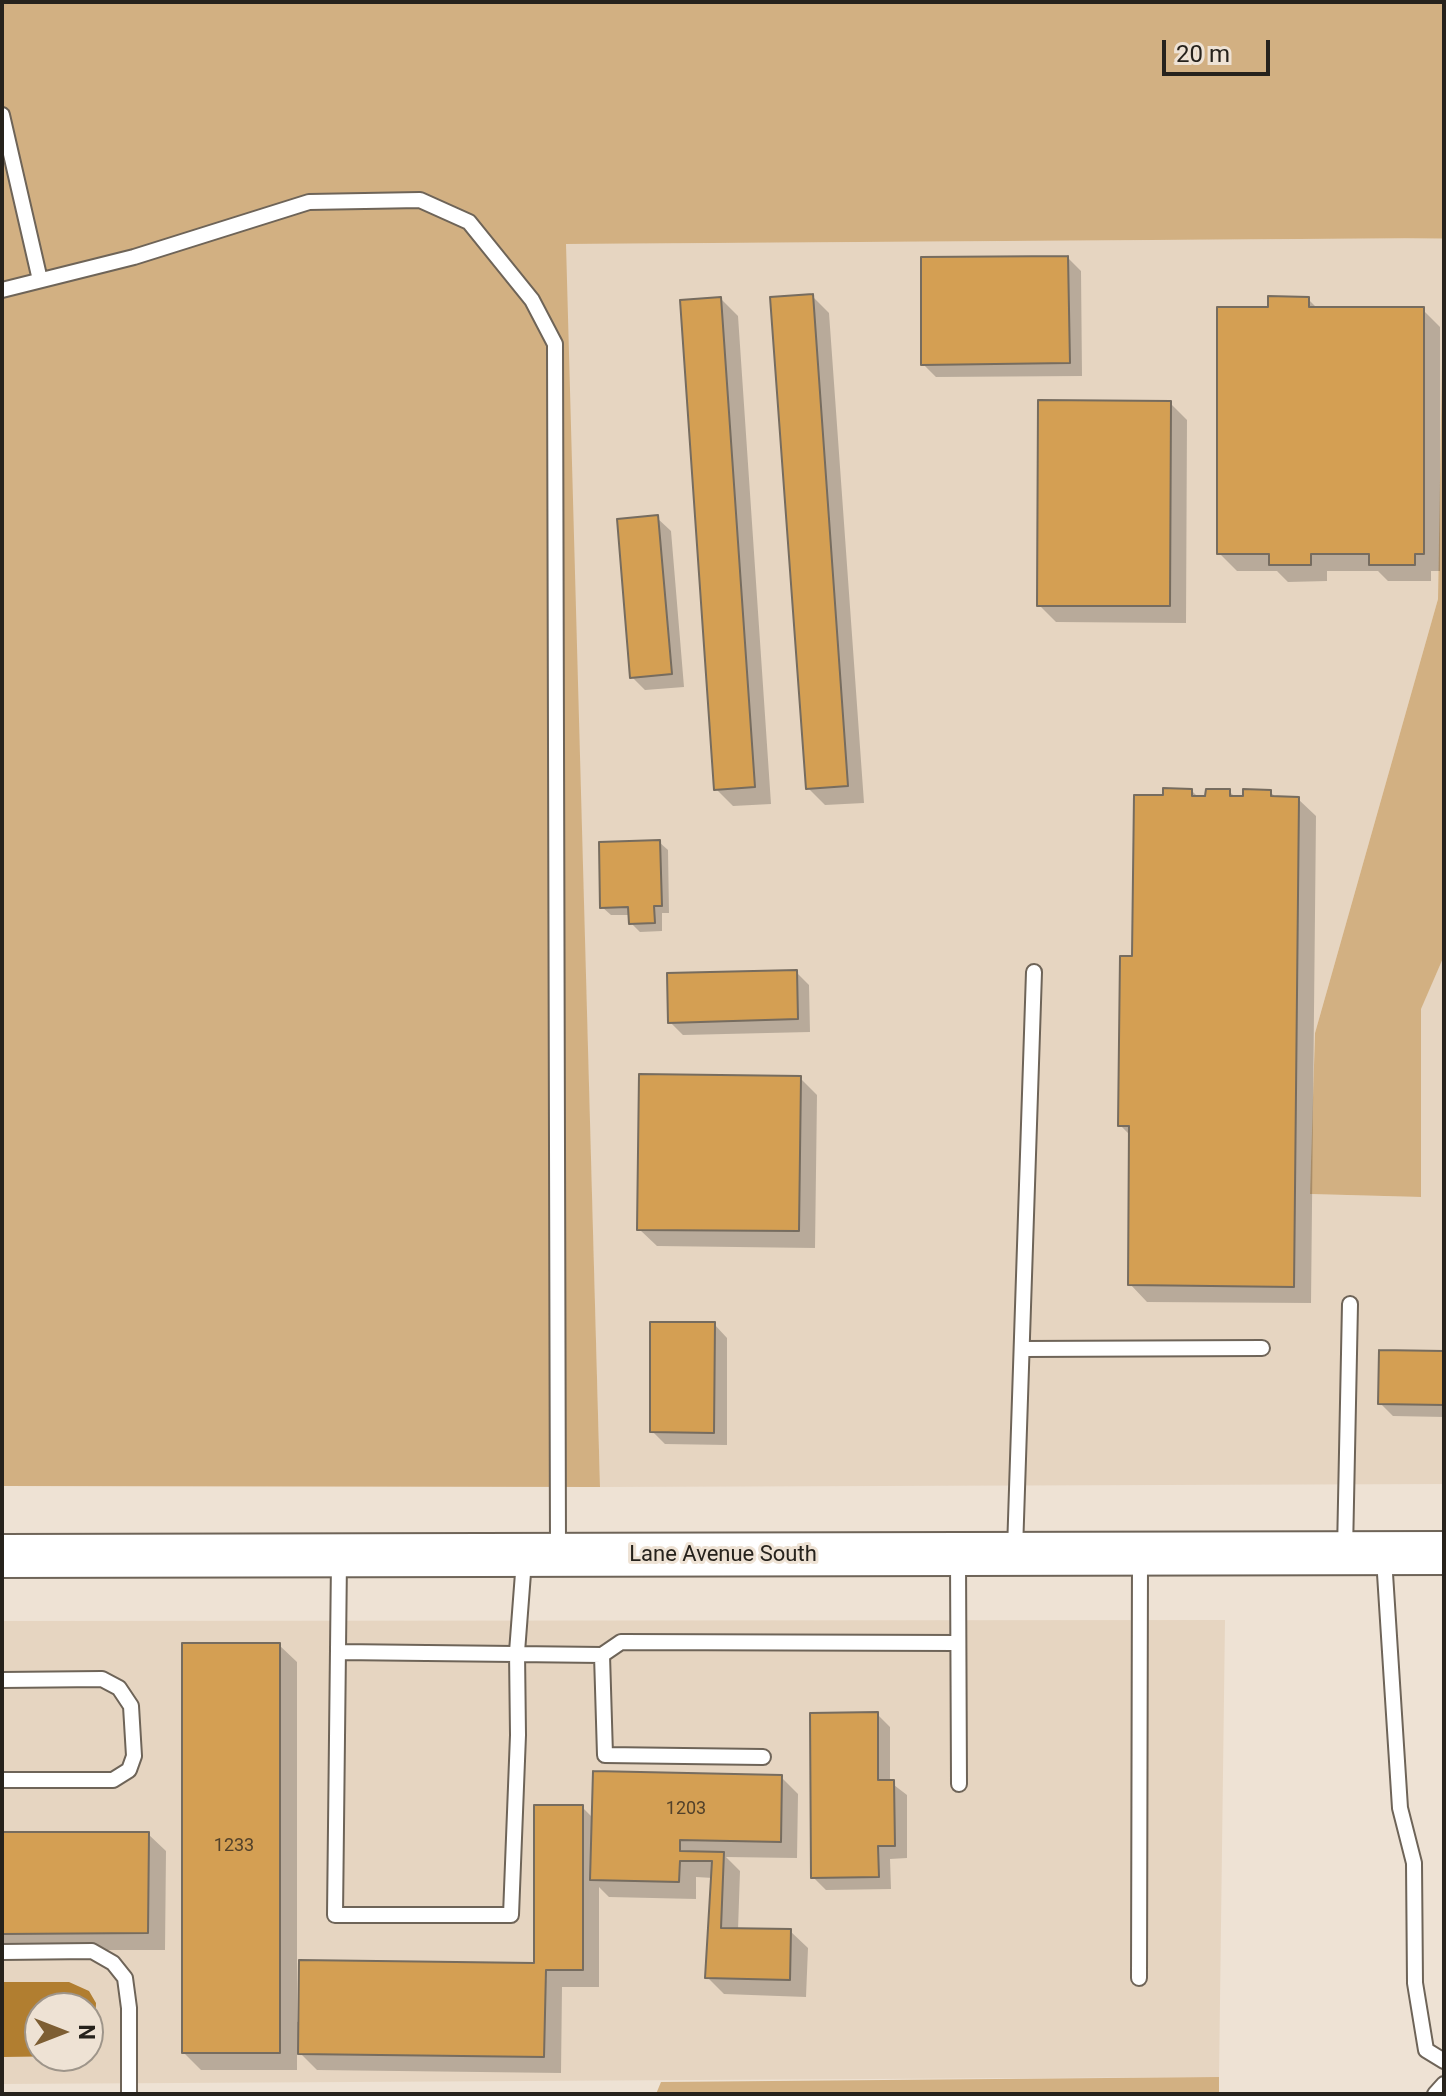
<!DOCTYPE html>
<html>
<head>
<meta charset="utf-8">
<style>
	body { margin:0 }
	#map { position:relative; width:1446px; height:2096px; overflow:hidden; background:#eee2d4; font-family:Roboto,sans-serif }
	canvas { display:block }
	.frame { position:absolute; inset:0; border:4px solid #26221c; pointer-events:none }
	.north { position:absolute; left:24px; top:1992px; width:80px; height:80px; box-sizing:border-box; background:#eee2d4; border:2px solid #9e958a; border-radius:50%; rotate:90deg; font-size:22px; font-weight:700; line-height:32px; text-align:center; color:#26221c }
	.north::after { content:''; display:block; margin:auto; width:28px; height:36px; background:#7d5e33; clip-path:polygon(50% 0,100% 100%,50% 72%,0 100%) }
	.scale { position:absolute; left:1162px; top:40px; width:108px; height:36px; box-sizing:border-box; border:4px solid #26221c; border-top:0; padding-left:10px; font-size:24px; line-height:28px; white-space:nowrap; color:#26221c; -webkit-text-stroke:6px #eee2d4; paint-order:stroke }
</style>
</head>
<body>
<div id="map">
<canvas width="1446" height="2096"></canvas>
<div class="frame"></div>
<div class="north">N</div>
<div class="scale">20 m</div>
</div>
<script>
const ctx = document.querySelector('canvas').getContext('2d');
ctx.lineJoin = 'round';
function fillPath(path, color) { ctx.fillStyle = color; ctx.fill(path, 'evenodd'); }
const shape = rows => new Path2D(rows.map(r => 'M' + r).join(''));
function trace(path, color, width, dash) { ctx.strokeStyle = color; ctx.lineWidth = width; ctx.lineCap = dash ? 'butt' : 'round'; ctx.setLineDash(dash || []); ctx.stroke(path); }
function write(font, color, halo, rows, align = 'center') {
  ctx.font = font + ' Roboto,sans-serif'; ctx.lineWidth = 6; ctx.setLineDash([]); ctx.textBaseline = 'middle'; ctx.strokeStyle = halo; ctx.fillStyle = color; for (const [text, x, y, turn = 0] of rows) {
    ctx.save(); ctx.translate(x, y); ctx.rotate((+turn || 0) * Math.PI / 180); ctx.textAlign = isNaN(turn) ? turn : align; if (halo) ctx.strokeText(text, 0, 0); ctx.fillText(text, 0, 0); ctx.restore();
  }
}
fillPath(shape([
	[1444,238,1438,599,1315,1033,1310,1194,1421,1197,1421,1008,1444,956,1444,1484,600,1487,565,244],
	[1225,1620,1219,2077,2,2084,2,1621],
	[40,2008,88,2008,88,2056,40,2056]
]), '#e6d5c1');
fillPath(shape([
	[2,2,1444,2,1444,956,1421,1009,1421,1197,1310,1194,1315,1033,1438,599,1444,238,566,244,600,1487,2,1486],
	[1219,2077,1219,2094,656,2094,661,2082]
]), '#d2b082');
fillPath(shape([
	[2,1982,69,1982,89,1991,96,2003,95,2030,88,2044,88,2008,40,2008,40,2056,75,2056,2,2057]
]), '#b17e30');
fillPath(shape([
	[1068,258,1081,271,1082,376,936,377,923,364],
	[812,296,829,313,864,803,825,805,808,788],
	[721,299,738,316,771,804,733,806,716,789],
	[1308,299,1319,310,1423,310,1440,327,1440,571,1431,571,1431,581,1388,581,1378,571,1327,571,1327,581,1288,582,1277,571,1237,571,1219,553,1270,310],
	[1170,403,1187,420,1186,623,1056,622,1039,605],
	[657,518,671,531,684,687,645,690,632,677],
	[1192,791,1199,798,1229,791,1236,798,1270,792,1277,798,1298,799,1316,816,1311,1303,1147,1302,1130,1284,1131,1136,1120,1125,1134,958,1165,797],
	[659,842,668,850,669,913,662,913,662,931,640,932,631,923,631,915,611,915,602,907],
	[796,972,809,985,810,1032,683,1035,670,1022],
	[800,1078,817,1095,815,1248,657,1246,639,1229],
	[714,1324,727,1338,727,1445,665,1444,652,1431],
	[1444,1353,1444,1417,1393,1416,1380,1403],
	[279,1645,297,1662,297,2022,536,1965,582,1807,594,1819,781,1777,798,1794,797,1858,726,1857,740,1871,738,1930,790,1931,808,1948,806,1997,724,1994,707,1977,713,1878,696,1877,696,1899,609,1897,599,1887,599,1987,562,1987,561,2073,317,2070,297,2050,297,2070,201,2070,184,2053],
	[877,1714,890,1727,890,1782,907,1795,907,1858,890,1859,891,1889,826,1890,813,1877],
	[2,1834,148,1834,166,1851,165,1950,2,1950]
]), '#0003');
const building = shape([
	[1068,256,1070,363,921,365,921,257,1068,256],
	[813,294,848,786,806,789,770,297,813,294],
	[1268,296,1309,297,1309,307,1424,307,1424,554,1415,554,1415,565,1369,565,1369,554,1311,554,1311,565,1269,565,1269,554,1217,554,1217,307,1268,307,1268,296],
	[721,297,755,787,714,790,680,300,721,297],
	[1038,400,1171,401,1170,606,1037,606,1038,400],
	[658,515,672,674,630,678,617,519,658,515],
	[1163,788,1192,789,1192,796,1205,796,1206,789,1230,789,1230,796,1243,796,1243,789,1271,790,1271,796,1299,797,1294,1287,1128,1285,1129,1126,1118,1126,1120,956,1132,956,1134,795,1163,795,1163,788],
	[660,840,662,906,654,906,655,923,629,924,628,907,600,908,599,842,660,840],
	[797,970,798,1019,668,1023,667,973,797,970],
	[639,1074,801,1076,799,1231,637,1230,639,1074],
	[650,1322,715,1322,714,1433,650,1432,650,1322],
	[1379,1350,1444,1351,1444,1405,1378,1404,1379,1350],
	[182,1643,280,1643,280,2053,182,2053,182,1643],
	[878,1712,878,1780,894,1780,895,1846,878,1846,879,1877,811,1878,810,1713,878,1712],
	[593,1771,782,1775,781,1842,680,1840,680,1851,724,1852,721,1928,791,1929,790,1980,705,1978,712,1861,680,1861,679,1882,590,1880,593,1771],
	[534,1805,583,1805,583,1970,546,1970,544,2057,298,2054,299,1960,534,1963,534,1805],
	[2,1832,149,1832,148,1933,2,1934,2,1832]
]);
fillPath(building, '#d49f53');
trace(building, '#766c5f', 2);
const lane = shape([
	[2,115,40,280],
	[2,290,134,257,309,202,420,200,469,222,532,300,555,344,558,1550],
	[1023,1349,1262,1348],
	[1015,1550,1034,972],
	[1345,1551,1350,1304],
	[1384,1558,1400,1808,1414,1863,1415,1983,1426,2050,1444,2061],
	[958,1559,959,1784],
	[339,1560,335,1915,511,1915,518,1735,517,1652,524,1560],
	[339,1652,602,1655,621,1642,958,1643],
	[602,1655,605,1755,763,1757],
	[2,1680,102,1679,119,1688,131,1706,134,1756,129,1770,113,1780,2,1780],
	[2,1952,92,1951,113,1963,125,1978,129,2008,129,2094],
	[1139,1978,1140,1559],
	[1435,2094,1444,2084]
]);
const secondary = shape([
	[2,1556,1444,1553]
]);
trace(lane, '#6e6458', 18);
trace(secondary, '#6e6458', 46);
trace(lane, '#fff', 14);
trace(secondary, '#fff', 42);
write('18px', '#52412a', null, [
	["1203",686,1809],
	["1233",234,1846]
]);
write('22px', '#26221c', '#eee2d4', [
	["Lane Avenue South",723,1555]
]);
</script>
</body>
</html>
